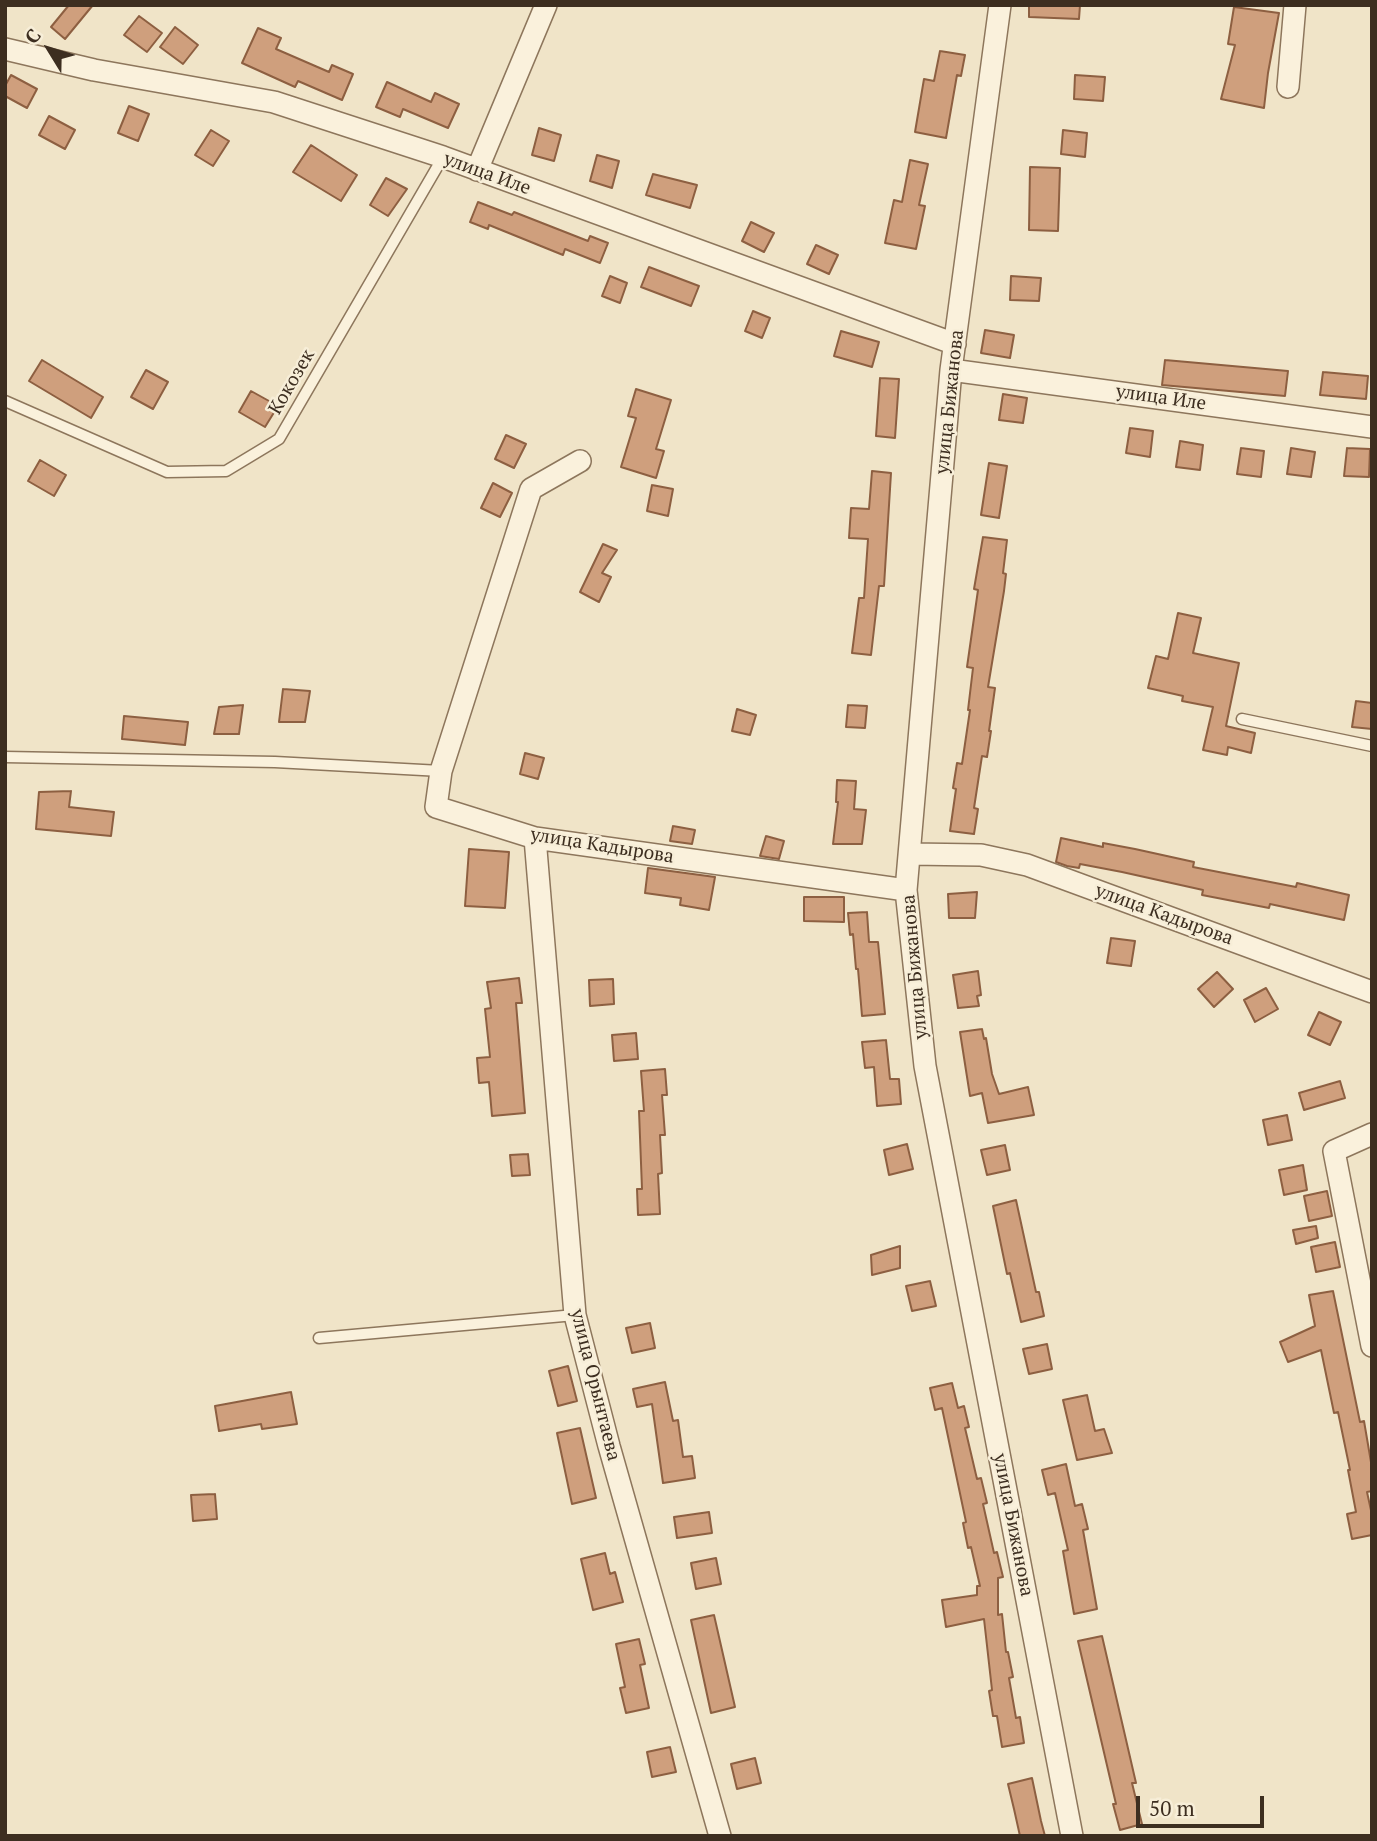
<!DOCTYPE html>
<html>
<head>
<meta charset="utf-8">
<style>
	body { margin:0 }
	#map { position:relative; width:1377px; height:1841px; overflow:hidden; background:#f0e4c8; font-family:"PT Serif",serif }
	canvas { display:block }
	.frame { position:absolute; inset:0; border:7px solid #3d2e20; pointer-events:none }
	.north { position:absolute; left:14px; top:14px; width:70px; height:70px; -webkit-text-stroke:5px #f7eed8; paint-order:stroke; rotate:308deg; font-size:19px; font-weight:700; line-height:28px; text-align:center; color:#3d2e20 }
	.north::after { content:''; display:block; margin:auto; width:24px; height:32px; background:#3d2e20; clip-path:polygon(50% 0,100% 100%,50% 72%,0 100%) }
	.scale { position:absolute; left:1136px; top:1796px; width:128px; height:32px; box-sizing:border-box; border:4px solid #3d2e20; border-top:0; padding-left:9px; font-size:21px; line-height:24px; white-space:nowrap; color:#3d2e20; -webkit-text-stroke:5px #f7eed8; paint-order:stroke }
</style>
</head>
<body>
<div id="map">
<canvas width="1377" height="1841"></canvas>
<div class="frame"></div>
<div class="north">С</div>
<div class="scale">50 m</div>
</div>
<script>
const ctx = document.querySelector('canvas').getContext('2d');
ctx.lineJoin = 'round';
function fillPath(path, color) { ctx.fillStyle = color; ctx.fill(path, 'evenodd'); }
const shape = rows => new Path2D(rows.map(r => 'M' + r).join(''));
function trace(path, color, width, dash) { ctx.strokeStyle = color; ctx.lineWidth = width; ctx.lineCap = dash ? 'butt' : 'round'; ctx.setLineDash(dash || []); ctx.stroke(path); }
function write(font, color, halo, rows, align = 'center') {
  ctx.font = font + ' "PT Serif",serif'; ctx.lineWidth = 5; ctx.setLineDash([]); ctx.textBaseline = 'middle'; ctx.strokeStyle = halo; ctx.fillStyle = color; for (const [text, x, y, turn = 0] of rows) {
    ctx.save(); ctx.translate(x, y); ctx.rotate((+turn || 0) * Math.PI / 180); ctx.textAlign = isNaN(turn) ? turn : align; if (halo) ctx.strokeText(text, 0, 0); ctx.fillText(text, 0, 0); ctx.restore();
  }
}
const building = shape([
	[69,5,93,5,65,39,51,27,69,5],
	[1029,5,1080,5,1079,19,1029,17,1029,5],
	[1234,7,1279,13,1268,73,1264,108,1221,99,1235,45,1228,44,1234,7],
	[139,16,162,33,147,52,124,35,139,16],
	[175,27,198,45,183,64,160,47,175,27],
	[258,28,281,38,276,49,329,72,332,65,353,74,342,100,298,81,295,87,242,63,258,28],
	[940,51,965,55,961,76,957,75,946,138,915,132,924,79,934,81,940,51],
	[11,75,37,89,27,108,5,96,5,86,11,75],
	[1075,75,1105,77,1103,101,1074,99,1075,75],
	[387,82,431,102,435,93,459,104,448,128,403,109,400,117,376,107,387,82],
	[129,106,149,114,138,141,118,133,129,106],
	[49,116,75,130,65,149,39,135,49,116],
	[539,128,561,135,554,161,532,155,539,128],
	[211,130,229,141,213,166,195,155,211,130],
	[1063,130,1087,133,1085,157,1061,154,1063,130],
	[311,145,357,175,341,201,293,172,311,145],
	[597,155,619,161,612,188,590,181,597,155],
	[910,160,928,164,919,205,925,206,916,249,885,243,894,200,902,202,910,160],
	[1030,167,1060,168,1058,231,1029,230,1030,167],
	[653,174,697,185,690,208,646,195,653,174],
	[386,178,407,189,388,216,370,205,386,178],
	[478,202,512,215,514,212,588,241,590,236,608,243,600,263,565,249,563,255,489,225,488,229,470,222,478,202],
	[751,222,774,233,764,252,742,241,751,222],
	[816,245,838,255,829,274,807,264,816,245],
	[649,267,699,286,691,306,641,287,649,267],
	[610,276,627,283,620,303,602,296,610,276],
	[1011,276,1041,278,1039,301,1010,300,1011,276],
	[753,311,770,318,762,338,745,331,753,311],
	[985,330,1014,335,1010,358,981,353,985,330],
	[841,331,879,342,872,367,834,356,841,331],
	[42,360,103,397,91,418,29,381,42,360],
	[1165,360,1288,371,1285,396,1162,385,1165,360],
	[146,370,168,382,153,409,131,397,146,370],
	[1323,372,1368,376,1366,399,1320,395,1323,372],
	[880,378,899,379,895,438,876,436,880,378],
	[636,389,671,400,656,449,664,451,656,478,621,467,636,418,628,416,636,389],
	[251,391,278,406,265,427,239,412,251,391],
	[1003,394,1027,398,1023,423,999,420,1003,394],
	[1130,428,1153,431,1150,457,1126,453,1130,428],
	[506,435,526,444,514,468,495,459,506,435],
	[1180,441,1203,445,1200,470,1176,467,1180,441],
	[1241,448,1264,451,1261,477,1237,474,1241,448],
	[1291,448,1315,452,1311,477,1287,474,1291,448],
	[1347,448,1370,449,1369,477,1344,476,1347,448],
	[40,460,66,475,54,496,28,481,40,460],
	[989,463,1007,466,999,518,981,515,989,463],
	[872,471,891,473,884,586,879,586,871,655,852,653,859,598,864,598,868,539,849,538,851,508,869,509,872,471],
	[493,483,512,493,500,517,481,508,493,483],
	[652,485,673,489,668,516,647,511,652,485],
	[983,537,1007,540,1003,573,1006,574,1004,591,988,687,995,688,989,731,991,731,987,757,982,756,974,808,978,809,974,834,950,831,956,789,953,788,957,763,962,764,970,710,968,710,973,668,967,667,978,590,974,589,983,537],
	[603,544,617,550,602,573,611,577,599,602,580,592,603,544],
	[1178,613,1201,618,1193,653,1239,663,1226,726,1255,733,1251,753,1228,747,1227,755,1203,750,1213,707,1182,701,1183,696,1148,688,1156,656,1168,659,1178,613],
	[283,689,310,691,305,722,279,722,283,689],
	[1356,701,1372,703,1372,729,1352,727,1356,701],
	[243,705,239,734,214,734,219,707,243,705],
	[848,705,867,706,865,728,846,727,848,705],
	[737,709,756,715,750,735,732,731,737,709],
	[124,716,188,722,185,745,122,739,124,716],
	[525,753,544,758,538,779,520,774,525,753],
	[837,780,856,781,854,809,866,810,862,844,833,844,838,802,836,802,837,780],
	[71,791,69,807,114,812,111,836,36,829,39,792,71,791],
	[673,826,695,830,692,844,670,841,673,826],
	[766,836,784,841,779,859,760,856,766,836],
	[1061,838,1103,847,1103,843,1135,849,1194,862,1193,867,1296,887,1297,883,1349,895,1344,920,1270,904,1269,908,1202,895,1203,890,1122,872,1080,864,1079,868,1067,866,1056,862,1061,838],
	[469,849,509,852,505,908,465,906,469,849],
	[648,868,715,877,709,910,680,905,681,898,645,893,648,868],
	[977,892,975,918,949,918,948,894,977,892],
	[804,897,844,897,844,922,804,921,804,897],
	[867,912,869,942,878,942,885,1014,862,1016,858,969,856,969,853,934,850,935,848,913,867,912],
	[1111,938,1135,941,1131,966,1107,963,1111,938],
	[978,971,981,995,977,996,979,1006,958,1008,953,975,978,971],
	[1217,972,1233,989,1214,1007,1198,989,1217,972],
	[519,978,522,1003,516,1003,525,1113,492,1116,489,1082,479,1083,477,1058,490,1057,485,1009,491,1008,487,982,519,978],
	[613,979,614,1004,590,1006,589,980,613,979],
	[1266,988,1278,1009,1255,1022,1244,1000,1266,988],
	[1319,1012,1341,1022,1330,1045,1308,1035,1319,1012],
	[982,1029,984,1039,986,1038,992,1074,999,1094,1028,1087,1034,1115,988,1123,982,1093,970,1096,960,1032,982,1029],
	[636,1033,638,1059,614,1061,612,1035,636,1033],
	[886,1040,890,1079,899,1079,901,1104,877,1106,874,1067,865,1068,862,1042,886,1040],
	[665,1069,667,1095,662,1095,665,1135,660,1135,662,1173,658,1174,660,1214,638,1215,637,1189,642,1189,639,1111,644,1111,641,1071,665,1069],
	[1340,1081,1345,1098,1304,1110,1299,1093,1340,1081],
	[1287,1115,1292,1140,1268,1145,1263,1120,1287,1115],
	[907,1144,913,1169,889,1175,884,1150,907,1144],
	[1005,1145,1010,1170,987,1175,981,1150,1005,1145],
	[528,1154,530,1175,512,1176,510,1155,528,1154],
	[1303,1165,1307,1190,1284,1195,1279,1170,1303,1165],
	[1327,1191,1332,1216,1309,1221,1304,1196,1327,1191],
	[1016,1200,1036,1292,1039,1292,1044,1316,1021,1322,1010,1273,1007,1274,993,1206,1016,1200],
	[1316,1226,1318,1238,1296,1244,1293,1230,1316,1226],
	[1335,1242,1340,1267,1316,1272,1311,1247,1335,1242],
	[900,1246,900,1268,872,1275,871,1255,900,1246],
	[930,1281,936,1306,912,1311,906,1286,930,1281],
	[1333,1291,1360,1422,1364,1421,1372,1468,1372,1491,1367,1492,1372,1515,1372,1535,1352,1539,1347,1514,1356,1512,1348,1470,1350,1470,1338,1412,1334,1413,1321,1350,1288,1362,1280,1342,1315,1326,1309,1295,1333,1291],
	[650,1323,655,1348,632,1353,626,1328,650,1323],
	[1047,1344,1052,1369,1029,1374,1023,1349,1047,1344],
	[568,1366,577,1401,558,1406,549,1371,568,1366],
	[665,1382,673,1421,678,1420,683,1457,692,1456,695,1478,663,1483,652,1404,637,1407,633,1389,665,1382],
	[952,1383,958,1408,964,1406,969,1427,965,1428,977,1479,981,1478,987,1503,983,1504,994,1553,997,1552,1003,1577,998,1578,998,1615,1002,1614,1006,1652,1008,1652,1013,1677,1009,1678,1016,1718,1020,1717,1024,1743,1002,1747,997,1716,993,1716,989,1691,992,1690,984,1619,946,1627,942,1600,977,1595,977,1586,980,1586,971,1547,968,1548,963,1523,966,1522,942,1408,935,1410,930,1388,952,1383],
	[291,1392,297,1424,262,1429,261,1424,219,1431,215,1406,291,1392],
	[1087,1395,1095,1431,1104,1429,1112,1453,1077,1460,1063,1400,1087,1395],
	[580,1428,596,1498,572,1504,557,1433,580,1428],
	[1066,1464,1075,1506,1082,1504,1088,1529,1083,1530,1097,1609,1074,1614,1063,1551,1068,1550,1055,1493,1048,1495,1042,1470,1066,1464],
	[215,1494,217,1519,193,1521,191,1495,215,1494],
	[709,1512,712,1533,677,1538,674,1517,709,1512],
	[605,1553,610,1574,615,1572,623,1602,593,1610,581,1559,605,1553],
	[716,1558,721,1584,696,1589,691,1563,716,1558],
	[714,1615,735,1707,711,1713,691,1620,714,1615],
	[1102,1636,1136,1783,1132,1783,1142,1824,1120,1830,1113,1804,1116,1804,1078,1641,1102,1636],
	[639,1639,645,1664,640,1665,649,1708,626,1713,620,1688,625,1687,616,1644,639,1639],
	[670,1747,676,1772,652,1777,647,1752,670,1747],
	[755,1758,761,1783,737,1789,731,1764,755,1758],
	[1032,1778,1041,1821,1045,1836,1020,1836,1014,1809,1008,1784,1032,1778]
]);
fillPath(building, '#cf9f7d');
trace(building, '#8d5f41', 2);
const service = shape([
	[5,401,167,472,226,471,279,439,443,157],
	[1242,719,1372,746],
	[5,757,275,762,441,771],
	[319,1338,575,1315]
]);
const minor = shape([
	[1000,5,951,370,906,890,925,1066,1072,1836],
	[5,49,94,70,274,102,443,157,955,344],
	[1288,87,1295,5],
	[477,170,546,5],
	[951,370,1372,427],
	[580,461,531,489,441,771,436,807,535,838,906,890],
	[535,838,575,1315,609,1446,720,1836],
	[910,854,981,855,1027,865,1372,992],
	[1372,1134,1334,1151,1372,1346]
]);
trace(service, '#8d765c', 13);
trace(minor, '#8d765c', 24);
trace(service, '#faf1dc', 10);
trace(minor, '#faf1dc', 21);
write('19px', '#3d2e20', '#f7eed8', [
	["улица Иле",487,174,20],
	["Кокозек",292,382,-60],
	["улица Иле",1161,398,8],
	["улица Бижанова",950,402,-84],
	["улица Кадырова",602,846,9],
	["улица Кадырова",1164,915,20],
	["улица Бижанова",915,967,-95],
	["улица Орынтаева",595,1385,76],
	["улица Бижанова",1013,1525,79]
]);
</script>
</body>
</html>
